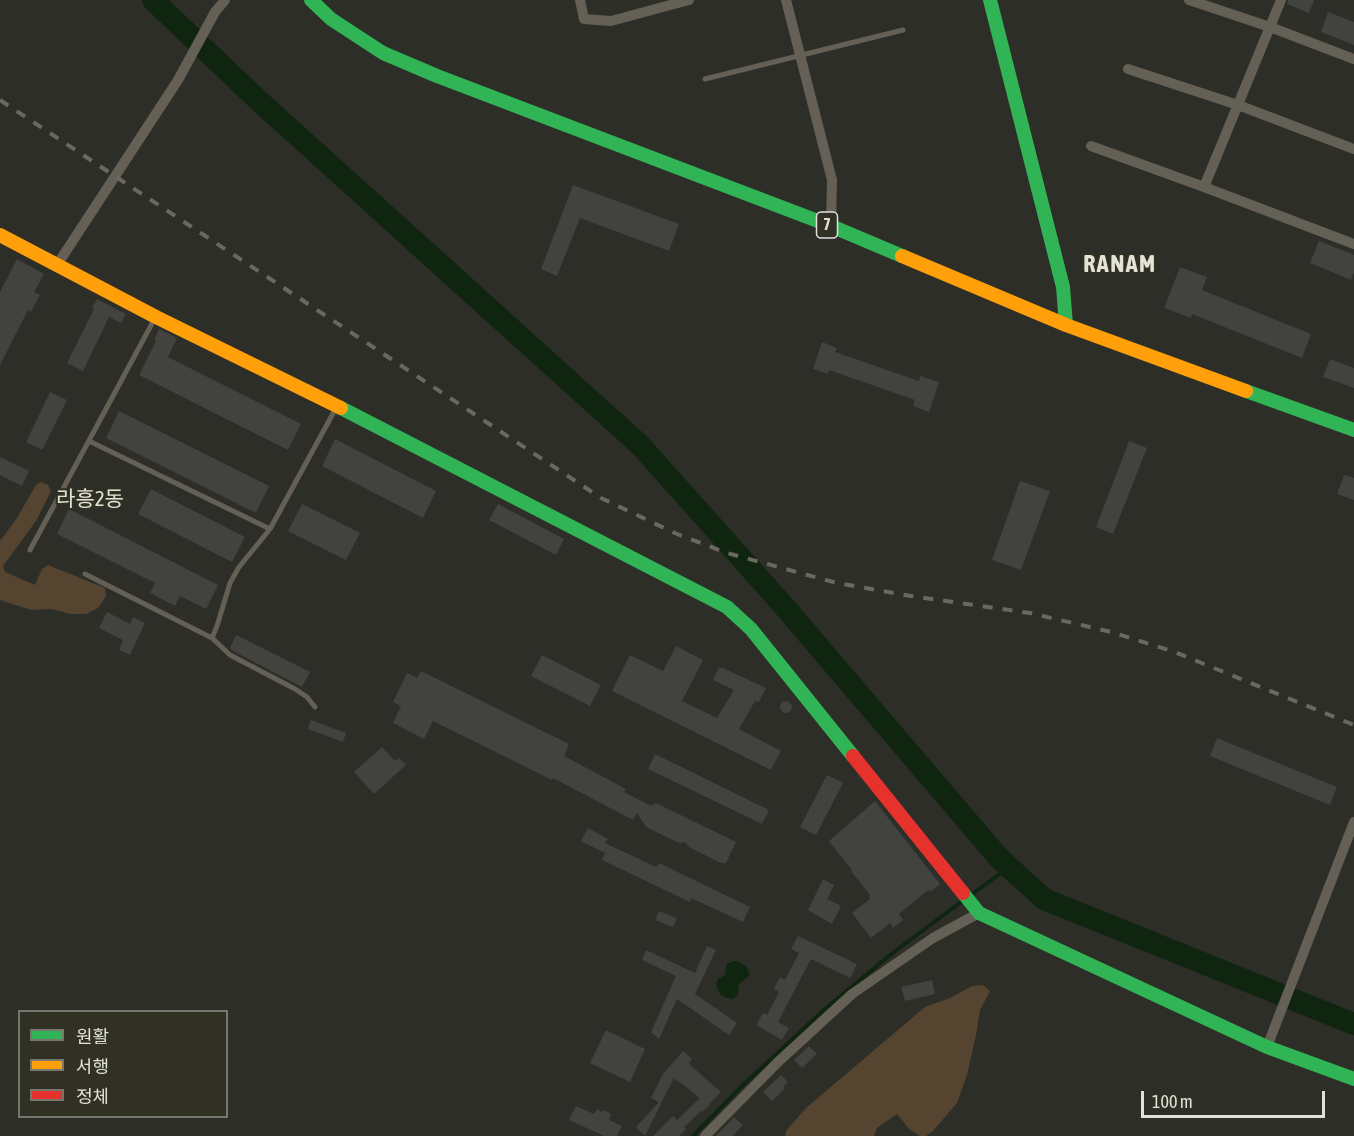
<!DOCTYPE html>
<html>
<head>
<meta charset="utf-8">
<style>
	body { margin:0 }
	#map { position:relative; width:1354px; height:1136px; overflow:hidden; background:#2e2e28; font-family:"Asap Condensed","Noto Sans KR",sans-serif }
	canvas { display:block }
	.legend { position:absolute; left:18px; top:1010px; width:210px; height:108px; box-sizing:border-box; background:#313025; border:2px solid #77776d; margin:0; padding:8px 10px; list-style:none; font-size:18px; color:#e1e1da }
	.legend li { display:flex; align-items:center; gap:12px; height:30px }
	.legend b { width:30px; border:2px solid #77776d }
	.scale { position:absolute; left:1141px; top:1091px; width:184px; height:27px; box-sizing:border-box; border:3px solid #e1e1da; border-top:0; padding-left:8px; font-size:18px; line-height:21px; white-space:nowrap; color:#e1e1da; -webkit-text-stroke:4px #313025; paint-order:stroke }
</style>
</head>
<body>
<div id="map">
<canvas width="1354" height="1136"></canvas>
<ul class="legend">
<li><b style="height:8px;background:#30b455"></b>원활</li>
<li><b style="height:8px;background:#ff9f0a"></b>서행</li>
<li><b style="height:8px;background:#e5322d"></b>정체</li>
</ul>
<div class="scale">100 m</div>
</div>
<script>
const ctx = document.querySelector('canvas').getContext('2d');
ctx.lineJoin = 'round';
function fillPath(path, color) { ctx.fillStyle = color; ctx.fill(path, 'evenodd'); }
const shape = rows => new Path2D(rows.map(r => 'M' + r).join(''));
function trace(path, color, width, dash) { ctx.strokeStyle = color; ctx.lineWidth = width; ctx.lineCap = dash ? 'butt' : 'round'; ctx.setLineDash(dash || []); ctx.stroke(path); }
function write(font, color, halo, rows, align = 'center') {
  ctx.font = font + ' "Asap Condensed","Noto Sans KR",sans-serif'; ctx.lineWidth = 4.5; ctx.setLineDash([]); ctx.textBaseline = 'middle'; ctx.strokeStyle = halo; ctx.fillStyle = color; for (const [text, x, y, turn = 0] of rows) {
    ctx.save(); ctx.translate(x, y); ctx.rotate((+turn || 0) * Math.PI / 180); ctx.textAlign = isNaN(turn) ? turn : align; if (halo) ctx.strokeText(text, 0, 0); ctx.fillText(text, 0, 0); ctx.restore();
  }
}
fillPath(shape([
	[41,482,48,485,51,491,36,521,3,566,5,572,35,585,42,569,48,565,105,588,106,596,98,608,86,614,71,614,51,609,31,610,0,600,0,541,17,518,36,485],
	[983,985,990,991,980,1010,976,1035,967,1075,957,1103,933,1131,926,1136,920,1136,909,1129,897,1114,877,1128,874,1136,785,1136,786,1131,806,1108,925,1007,950,998,972,986]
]), '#554430');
fillPath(shape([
	[733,961,737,961,746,966,750,974,747,978,739,984,738,995,733,999,726,998,720,994,716,984,718,979,725,975,726,966,727,964]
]), '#102510');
trace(shape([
	[971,895,1009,867],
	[693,1136,743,1085,825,1009,890,955,961,902]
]), '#102510', 4);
trace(shape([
	[153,0,257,99,641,446,783,605,999,858,1044,899,1354,1024]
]), '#102510', 22);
fillPath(shape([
	[1288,0,1314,0,1309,13,1287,4],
	[1328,12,1354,22,1354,45,1321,32],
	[573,185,679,224,669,251,580,218,557,276,541,269],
	[1319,241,1354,255,1354,272,1351,280,1310,263],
	[17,259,44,274,34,292,40,295,31,312,28,310,0,365,0,292],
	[1180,267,1207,277,1202,290,1311,334,1302,358,1192,314,1191,318,1164,308],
	[97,299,126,314,121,323,109,317,83,371,67,363,94,309,92,308],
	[159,329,177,338,168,357,301,424,288,450,139,375,156,341,154,340],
	[822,342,837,348,835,352,919,381,920,376,939,382,929,412,913,406,915,400,829,370,828,374,813,369],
	[1330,359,1354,368,1354,388,1323,377],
	[50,392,67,400,42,450,26,442],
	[119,411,269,486,256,513,106,438],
	[335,439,436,491,423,518,322,466],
	[1129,441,1147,448,1113,534,1096,527],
	[0,457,29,471,22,486,0,475],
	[1344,475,1354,478,1354,500,1337,494],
	[1020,481,1050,491,1021,570,992,560],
	[151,489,245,537,232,562,138,514],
	[302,504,360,533,346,560,288,531],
	[498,504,564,539,556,555,489,520],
	[69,509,218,585,206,609,180,596,175,606,150,593,155,583,57,534],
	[107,612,130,624,133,617,145,623,130,655,119,650,123,640,99,628],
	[236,635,310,672,302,687,233,651,230,648],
	[676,646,703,660,682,701,717,718,734,690,713,680,719,668,723,668,766,688,759,702,755,701,739,729,781,751,771,770,612,691,630,655,663,671],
	[542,655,601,685,590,706,531,676],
	[421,671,569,744,564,756,626,789,624,792,651,806,656,803,736,842,726,863,721,863,689,847,685,842,679,843,646,827,637,813,633,820,553,778,552,780,433,721,424,739,393,723,401,706,393,702,407,673,417,678],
	'780 707a6 6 0 1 1 12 0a6 6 0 1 1-12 0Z',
	[311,720,346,733,343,742,308,729],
	[1217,738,1337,787,1330,805,1210,756],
	[382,747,395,761,399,758,406,765,374,794,354,772],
	[655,754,769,810,762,824,648,769],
	[827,775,843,783,816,835,800,827],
	[875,801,940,884,930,892,928,890,899,914,903,920,893,928,890,923,871,938,852,913,870,899,869,896,870,895,851,871,852,870,829,841],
	[588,828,608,839,605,843,656,867,659,863,750,907,743,922,691,898,690,902,602,860,605,853,581,841],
	[823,879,834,885,827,899,841,906,832,924,808,910],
	[659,911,677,918,673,927,655,920],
	[798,936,857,964,850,978,811,959,778,1022,789,1028,782,1040,756,1025,763,1013,767,1015,779,992,774,989,780,977,785,980,799,953,791,949],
	[707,946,716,950,695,994,737,1023,729,1035,677,999,659,1039,651,1032,676,976,642,960,646,950,695,973],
	[932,980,935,994,905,1001,901,987],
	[606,1030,645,1049,630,1082,590,1063],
	[809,1046,817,1054,802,1068,794,1060],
	[683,1051,692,1059,689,1063,690,1065,721,1092,709,1104,710,1105,702,1112,701,1111,684,1127,686,1129,679,1136,653,1136,673,1116,677,1120,700,1098,677,1080,676,1081,674,1078,661,1103,660,1103,661,1104,645,1136,636,1127,659,1102,651,1098,663,1074],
	[781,1075,788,1082,783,1087,785,1088,772,1101,763,1092],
	[576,1106,594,1114,597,1109,602,1112,603,1110,611,1114,609,1120,622,1126,617,1136,604,1136,569,1120],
	[734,1117,743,1125,733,1136,716,1136]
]), '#42423e');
trace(shape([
	[705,79,903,30],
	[89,441,270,529],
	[30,550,155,318],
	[85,574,212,638,230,655,295,689,307,697,315,707],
	[212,638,217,626,230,583,239,567,270,529,336,408]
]), '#646056', 5);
trace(shape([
	[580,0,584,19,611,21,689,0],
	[786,0,832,180,831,226],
	[1189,0,1270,27,1354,59],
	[1128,69,1238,105,1354,149],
	[1091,146,1204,187,1354,244],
	[1204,187,1281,0],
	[57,265,178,80,215,12,225,0],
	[1267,1047,1354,822],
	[705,1136,778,1062,852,994,933,938,979,913]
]), '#646056', 10);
trace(shape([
	[311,0,331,19,383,53,437,76,831,226,902,256],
	[990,0,1063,287,1066,325],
	[1246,391,1354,430],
	[341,408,727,607,751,629,853,756],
	[963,893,979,913,1267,1047,1354,1079]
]), '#30b455', 14);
trace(shape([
	[0,235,156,317,341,408],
	[902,256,1066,325,1246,391]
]), '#ff9f0a', 14);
trace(shape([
	[853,756,963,893]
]), '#e5322d', 14);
trace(shape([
	[0,100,601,498,677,534,727,553,837,583,911,596,1030,613,1111,632,1172,651,1354,725]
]), '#6a6961', 4, [10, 10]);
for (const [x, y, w] of [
	[827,225,21]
]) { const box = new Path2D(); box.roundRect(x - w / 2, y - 13, w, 26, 4.5); ctx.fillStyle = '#313025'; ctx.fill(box); trace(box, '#e1e1da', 1.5); }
write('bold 16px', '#e1e1da', null, [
	["7",827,225]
]);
write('21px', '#e4e4d6', '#313025', [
	["라흥2동",90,499]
]);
ctx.letterSpacing = '1.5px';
write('bold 24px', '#e4e4d6', '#313025', [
	["RANAM",1120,264]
]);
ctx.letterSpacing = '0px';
</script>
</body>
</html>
